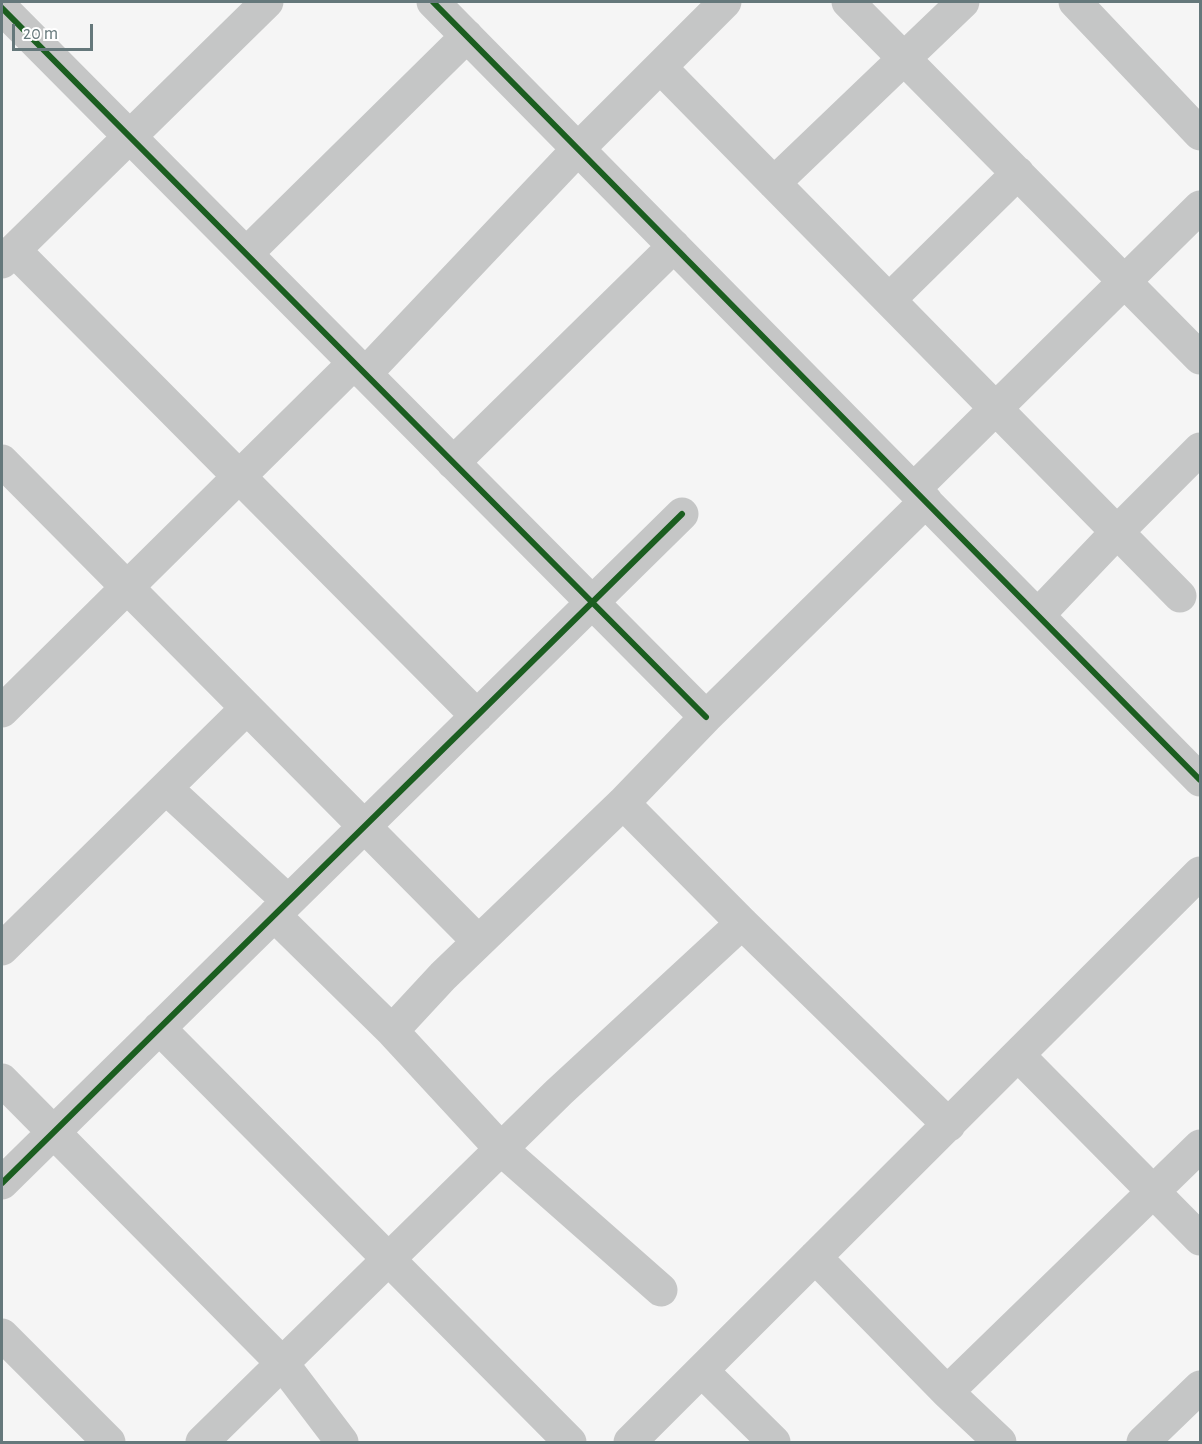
<!DOCTYPE html>
<html>
<head>
<meta charset="utf-8">
<style>
	body { margin:0 }
	#map { position:relative; width:1202px; height:1444px; overflow:hidden; background:#f5f5f5; font-family:"Alegreya Sans",sans-serif }
	canvas { display:block }
	.frame { position:absolute; inset:0; border:3px solid #65787b; pointer-events:none }
	.scale { position:absolute; left:12px; top:24px; width:81px; height:27px; box-sizing:border-box; border:3px solid #65787b; border-top:0; padding-left:8px; font-size:18px; line-height:21px; white-space:nowrap; color:#65787b; -webkit-text-stroke:4px #fff; paint-order:stroke }
</style>
</head>
<body>
<div id="map">
<canvas width="1202" height="1444"></canvas>
<div class="frame"></div>
<div class="scale">20 m</div>
</div>
<script>
const ctx = document.querySelector('canvas').getContext('2d');
ctx.lineJoin = 'round';
const shape = rows => new Path2D(rows.map(r => 'M' + r).join(''));
function trace(path, color, width, dash) { ctx.strokeStyle = color; ctx.lineWidth = width; ctx.lineCap = dash ? 'butt' : 'round'; ctx.setLineDash(dash || []); ctx.stroke(path); }
trace(shape([
	[433,2,1200,780],
	[848,2,1200,358],
	[1075,2,1200,134],
	[2,8,706,717],
	[660,67,1180,596],
	[774,183,963,2],
	[14,250,477,716],
	[246,254,467,36],
	[2,262,267,2],
	[889,300,1018,173],
	[365,374,578,149,725,2],
	[2,461,478,941],
	[453,463,674,246],
	[914,489,1200,207],
	[1038,615,1117,532,1200,449],
	[2,711,354,363],
	[166,788,288,901],
	[623,803,742,923,949,1125],
	[274,915,392,1031,501,1149,661,1290],
	[2,949,247,708],
	[159,1028,570,1442],
	[392,1031,443,976,623,803,706,717,926,501],
	[1018,1055,1200,1239],
	[2,1080,282,1363,342,1442],
	[2,1183,682,514],
	[815,1257,947,1392,1000,1442],
	[2,1335,109,1442],
	[702,1371,774,1442],
	[947,1392,1200,1146],
	[202,1442,559,1092,742,923],
	[630,1442,1200,873],
	[1143,1442,1200,1387]
]), '#c5c6c6', 33);
trace(shape([
	[433,2,1200,780],
	[2,8,706,717],
	[2,1183,682,514]
]), '#1b5e20', 6);
</script>
</body>
</html>
